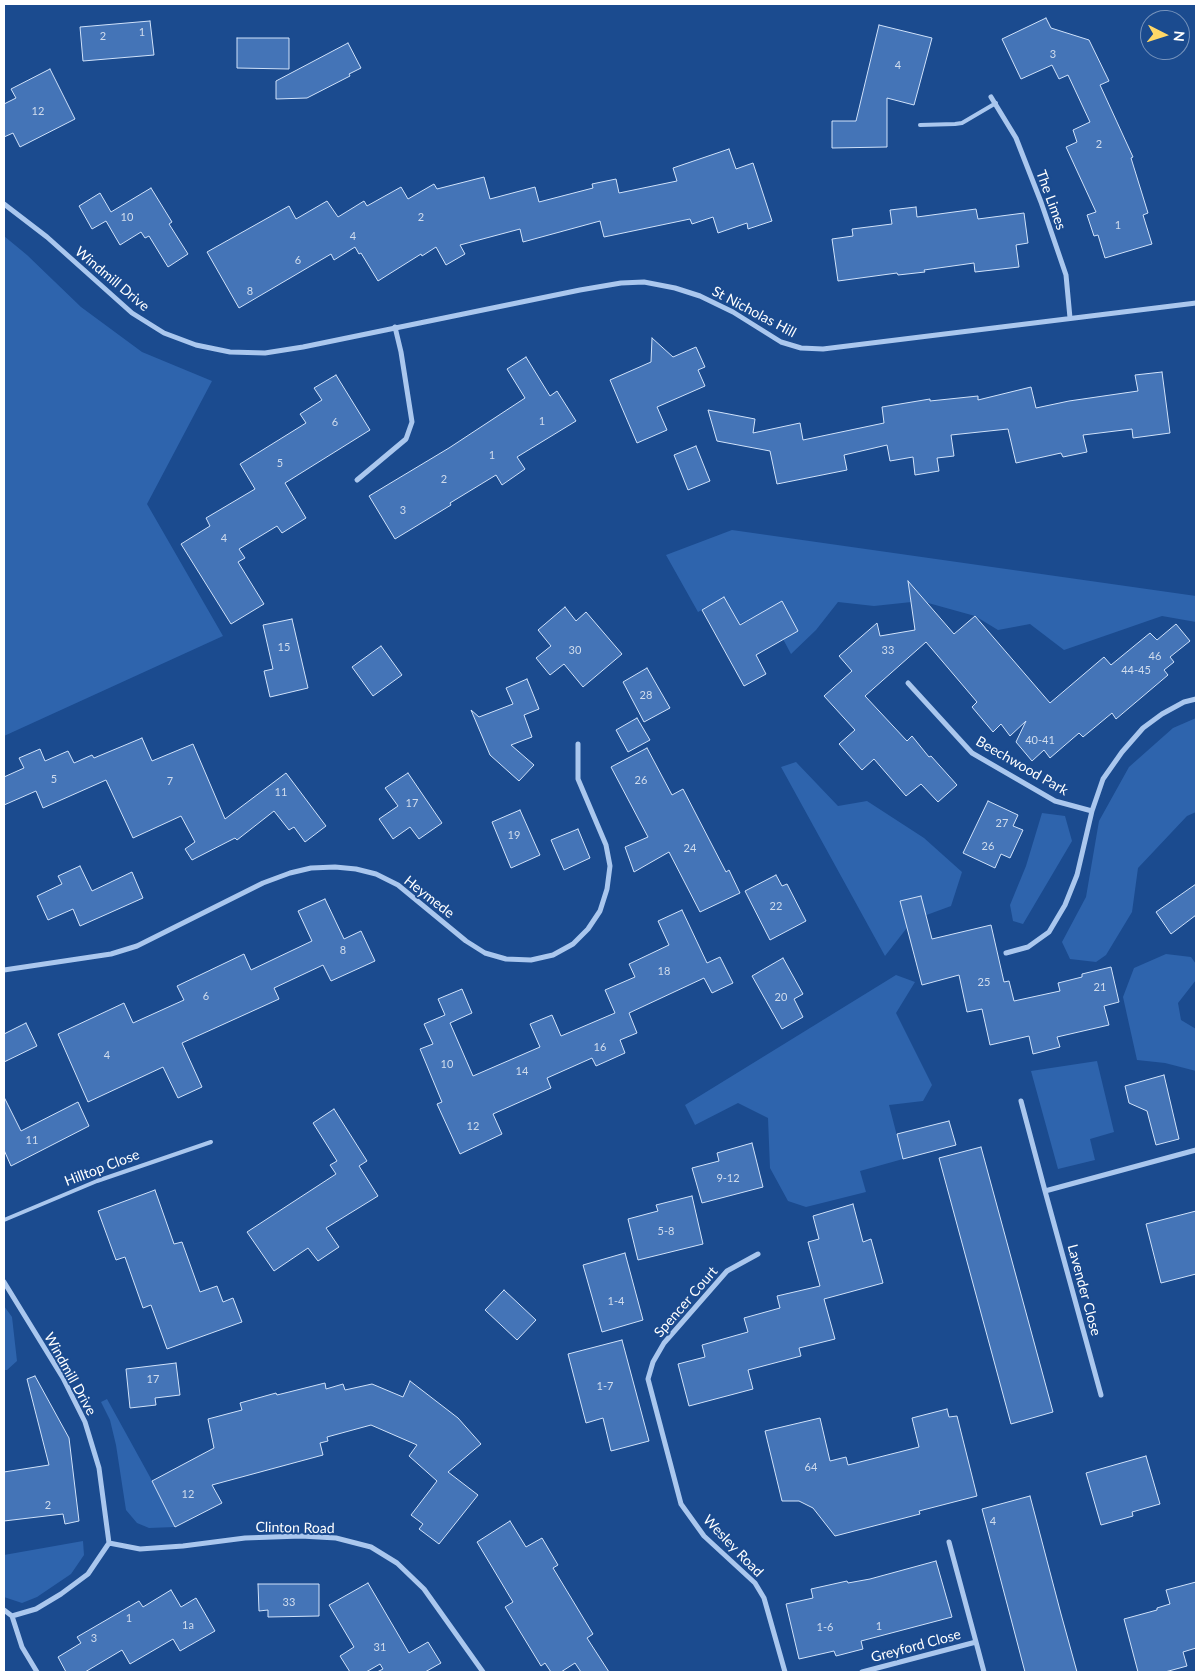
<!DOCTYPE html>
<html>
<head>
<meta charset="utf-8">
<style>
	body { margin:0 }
	#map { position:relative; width:1200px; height:1676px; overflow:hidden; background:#1b4b8f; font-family:Lato,sans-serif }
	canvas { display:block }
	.frame { position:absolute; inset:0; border:5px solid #fff; pointer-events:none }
	.north { position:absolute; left:1140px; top:10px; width:50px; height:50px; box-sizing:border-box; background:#1b4b8f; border:1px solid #7693bc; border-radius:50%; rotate:95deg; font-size:14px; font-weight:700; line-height:20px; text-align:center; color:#fff }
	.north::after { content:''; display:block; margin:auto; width:18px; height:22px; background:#ffd767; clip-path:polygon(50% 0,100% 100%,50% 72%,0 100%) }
</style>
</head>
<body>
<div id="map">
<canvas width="1200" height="1676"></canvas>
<div class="frame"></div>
<div class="north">N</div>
</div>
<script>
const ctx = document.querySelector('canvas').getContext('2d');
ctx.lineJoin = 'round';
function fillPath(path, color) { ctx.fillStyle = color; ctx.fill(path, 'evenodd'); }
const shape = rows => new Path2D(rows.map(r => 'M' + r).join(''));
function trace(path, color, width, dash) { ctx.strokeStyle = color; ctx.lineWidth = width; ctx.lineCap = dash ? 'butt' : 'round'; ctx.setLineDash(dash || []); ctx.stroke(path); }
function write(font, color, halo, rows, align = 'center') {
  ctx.font = font + ' Lato,sans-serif'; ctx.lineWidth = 4; ctx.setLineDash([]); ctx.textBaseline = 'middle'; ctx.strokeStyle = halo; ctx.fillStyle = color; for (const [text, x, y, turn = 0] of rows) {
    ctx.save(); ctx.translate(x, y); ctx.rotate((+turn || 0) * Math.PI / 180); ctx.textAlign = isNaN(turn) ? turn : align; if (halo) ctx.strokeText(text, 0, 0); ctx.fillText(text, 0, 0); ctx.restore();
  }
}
fillPath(shape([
	[4,236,27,255,81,307,142,352,212,381,147,504,223,636,4,736],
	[732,530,1196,596,1196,622,1162,616,1064,650,1030,624,998,630,975,616,921,601,874,606,838,602,816,630,791,654,783,639,798,631,762,613,739,624,724,598,698,612,666,555],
	[1196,718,1196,812,1187,816,1138,868,1132,912,1106,955,1096,962,1070,959,1062,942,1086,897,1099,821,1129,767,1173,728],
	[796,762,838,806,867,801,924,838,962,872,951,906,913,920,885,956,781,767],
	[1042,813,1065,816,1072,841,1023,924,1013,921,1010,905,1026,866],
	[1166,954,1191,957,1196,964,1196,980,1178,1003,1181,1020,1196,1029,1196,1071,1165,1063,1137,1060,1123,997,1134,968],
	[896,975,915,982,896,1013,932,1085,923,1101,889,1105,903,1159,860,1171,866,1192,806,1207,788,1201,770,1168,768,1118,738,1103,695,1125,685,1105],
	[1097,1061,1114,1132,1090,1139,1095,1160,1058,1169,1031,1071],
	[4,1306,12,1317,17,1361,7,1370,4,1370],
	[107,1399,150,1477,175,1527,149,1528,137,1523,126,1510,116,1445,110,1420,101,1402],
	[83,1541,84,1555,71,1574,37,1597,22,1603,4,1597,4,1555]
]), '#2e64ad');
const building = shape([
	[1046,18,1051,28,1089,40,1109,81,1100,85,1133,157,1131,158,1148,213,1143,215,1152,244,1105,258,1098,235,1094,236,1087,215,1096,212,1066,147,1077,142,1073,130,1090,122,1068,75,1059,79,1052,65,1021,79,1002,39,1046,18],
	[150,21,154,55,83,61,80,27,150,21],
	[879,25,932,38,914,105,887,98,887,147,832,148,832,121,856,121,879,25],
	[237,38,289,38,289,69,237,68,237,38],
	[348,43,361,68,349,74,350,76,307,98,276,99,276,81,348,43],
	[50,69,75,119,20,147,13,133,4,137,4,104,16,98,11,89,50,69],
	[729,149,736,169,753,163,772,221,748,229,747,223,718,233,713,217,692,224,690,219,604,237,600,221,523,242,520,229,460,245,465,254,446,265,436,247,422,256,421,254,378,281,361,253,359,254,355,247,334,260,331,254,239,308,207,252,289,206,296,219,327,201,338,217,364,201,367,206,401,187,408,199,434,184,437,189,484,177,490,199,535,187,539,202,593,188,592,184,616,179,619,193,677,181,673,168,729,149],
	[151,188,172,222,169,224,188,254,168,267,149,236,145,238,141,232,120,245,106,221,92,229,79,206,100,193,111,212,151,188],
	[916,207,917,217,976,209,978,219,1024,213,1028,243,1016,245,1019,267,975,272,974,263,924,270,925,272,898,275,897,273,838,281,832,239,853,236,852,229,892,224,890,210,916,207],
	[652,338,673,357,696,347,705,367,698,370,705,386,657,407,667,430,637,443,610,380,651,362,652,338],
	[526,357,550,396,557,391,576,421,517,457,525,469,502,485,496,475,450,503,451,505,395,539,369,496,449,448,525,398,507,369,526,357],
	[1162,372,1170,433,1133,438,1132,429,1083,435,1087,452,1063,457,1061,453,1016,463,1008,429,951,435,954,456,937,458,939,471,915,475,913,457,890,461,887,445,844,455,847,470,777,484,770,451,717,441,708,410,755,419,753,433,800,423,803,440,884,423,882,407,930,399,930,401,978,396,978,400,1031,387,1036,408,1069,401,1138,391,1135,375,1162,372],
	[336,375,370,430,285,483,306,518,282,533,277,526,239,549,245,558,238,562,264,604,231,624,181,544,210,526,206,518,255,489,240,464,306,423,300,414,322,400,314,388,336,375],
	[696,446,710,481,688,490,674,455,696,446],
	[908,581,954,634,975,616,1050,703,1104,657,1111,665,1150,633,1157,640,1176,624,1190,641,1170,657,1174,662,1164,670,1168,675,1116,719,1112,713,1083,737,1079,733,1050,758,1044,750,1032,761,1016,742,1026,721,1010,736,1001,724,993,732,972,707,977,702,926,642,865,696,907,741,912,736,929,757,931,756,957,785,938,802,921,784,906,796,874,759,862,770,839,744,855,730,824,696,852,671,839,656,877,623,880,636,915,630,908,581],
	[724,597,740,625,782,601,798,631,756,655,766,674,744,686,702,610,724,597],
	[565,607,576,621,586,612,622,654,583,687,564,664,550,675,536,658,551,646,538,630,565,607],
	[292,619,308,688,270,697,264,671,273,669,263,625,292,619],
	[381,646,402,675,373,696,352,667,381,646],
	[647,668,670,708,644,722,623,682,647,668],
	[527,679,539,709,524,715,532,737,511,745,534,765,519,781,490,755,471,710,479,717,513,704,506,688,527,679],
	[637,718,650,740,628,752,616,730,637,718],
	[142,738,152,761,193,744,225,819,286,773,326,826,305,842,294,827,289,830,274,811,237,840,235,838,192,860,185,849,195,842,181,816,133,838,106,780,43,808,36,791,4,805,4,777,24,768,19,758,40,749,45,761,68,751,74,763,92,755,94,758,142,738],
	[647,748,672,795,683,789,726,872,729,870,740,893,700,912,669,852,634,872,625,847,648,837,611,767,647,748],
	[408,773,442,823,419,839,410,827,393,839,379,819,398,806,385,788,408,773],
	[988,801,1018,815,1013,826,1023,830,1010,858,1001,854,995,868,963,853,988,801],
	[520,810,540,855,511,868,492,822,520,810],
	[578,829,590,858,564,870,551,840,578,829],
	[80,866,92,891,132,872,143,898,80,926,73,909,48,920,37,896,62,884,58,876,80,866],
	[776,875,782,886,787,884,806,921,770,940,745,891,776,875],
	[1196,884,1196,915,1171,934,1156,912,1196,884],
	[921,896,932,939,991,925,1004,982,1009,981,1014,1001,1060,991,1058,983,1082,977,1082,974,1111,967,1119,1002,1104,1006,1109,1025,1057,1037,1060,1047,1033,1054,1029,1036,990,1045,982,1009,967,1012,959,975,922,985,900,901,921,896],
	[325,899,344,939,361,931,375,961,331,981,323,965,274,988,279,999,182,1043,202,1087,178,1098,163,1067,88,1102,58,1034,124,1003,133,1023,184,1000,177,986,244,954,251,970,312,941,298,911,325,899],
	[682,910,707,963,720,957,733,983,712,993,704,978,629,1013,637,1033,620,1040,625,1053,596,1066,592,1058,547,1078,551,1088,493,1114,502,1134,460,1154,437,1104,442,1102,420,1049,433,1044,424,1024,445,1015,438,999,462,989,472,1013,450,1023,473,1076,540,1047,530,1024,552,1015,561,1036,615,1013,605,990,635,977,629,964,669,945,658,921,682,910],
	[783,958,803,994,794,999,803,1017,782,1029,752,976,783,958],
	[26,1023,37,1046,4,1062,4,1034,26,1023],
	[1164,1075,1179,1139,1156,1145,1147,1111,1129,1103,1125,1086,1164,1075],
	[4,1097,21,1131,78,1102,89,1126,11,1166,4,1150,4,1097],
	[334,1109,367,1161,359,1166,378,1196,326,1228,339,1247,318,1261,308,1248,274,1271,247,1232,336,1174,330,1165,337,1161,313,1123,334,1109],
	[949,1121,956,1145,903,1159,897,1134,949,1121],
	[752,1143,763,1187,702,1203,692,1168,719,1161,717,1153,752,1143],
	[981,1147,1053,1412,1011,1424,939,1158,981,1147],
	[155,1190,174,1244,182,1242,200,1292,217,1286,223,1302,233,1298,242,1322,167,1349,151,1305,143,1308,125,1257,116,1260,98,1211,155,1190],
	[692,1196,703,1244,638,1260,628,1219,658,1211,656,1205,692,1196],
	[853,1204,863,1242,871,1239,883,1283,824,1299,835,1339,799,1348,801,1356,748,1370,753,1389,689,1406,678,1364,705,1357,702,1345,748,1332,744,1318,780,1308,777,1296,820,1286,808,1242,819,1239,813,1216,853,1204],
	[1196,1211,1196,1274,1161,1283,1146,1224,1196,1211],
	[625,1253,643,1320,602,1332,583,1265,625,1253],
	[504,1290,536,1320,517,1340,485,1310,504,1290],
	[622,1340,649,1441,611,1451,603,1418,586,1423,568,1354,622,1340],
	[176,1363,180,1395,155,1398,156,1405,130,1408,126,1369,176,1363],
	[35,1376,69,1438,79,1521,65,1524,63,1514,4,1521,4,1472,49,1465,27,1379,35,1376],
	[410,1381,458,1418,481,1444,448,1472,478,1495,439,1544,419,1529,423,1524,411,1515,437,1481,409,1456,417,1445,371,1425,327,1437,328,1441,320,1443,323,1455,212,1485,222,1503,175,1527,152,1481,214,1448,208,1419,242,1410,240,1403,276,1393,277,1395,325,1383,326,1389,343,1384,345,1390,372,1384,403,1397,410,1381],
	[947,1409,949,1417,957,1416,977,1496,919,1511,920,1514,835,1536,813,1508,799,1501,782,1501,765,1431,820,1418,830,1461,846,1457,848,1465,919,1447,912,1418,947,1409],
	[1146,1456,1160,1504,1132,1512,1133,1516,1101,1525,1086,1473,1146,1456],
	[1030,1496,1061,1614,1077,1672,1025,1672,982,1509,1030,1496],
	[510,1521,526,1547,542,1538,558,1565,553,1568,593,1634,587,1638,609,1672,581,1672,575,1663,561,1672,551,1672,545,1663,541,1666,505,1607,513,1602,477,1542,510,1521],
	[936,1561,952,1617,861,1641,863,1649,836,1656,834,1651,799,1659,786,1604,813,1598,811,1589,847,1581,848,1583,870,1579,936,1561],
	[1196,1582,1196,1648,1183,1652,1187,1666,1165,1672,1138,1672,1124,1619,1157,1610,1157,1608,1170,1604,1166,1590,1196,1582],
	[368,1583,409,1653,428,1642,441,1663,425,1672,377,1672,383,1669,380,1664,366,1672,350,1672,340,1656,354,1647,329,1605,368,1583],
	[258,1584,319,1584,319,1616,268,1617,268,1610,259,1611,258,1584],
	[171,1590,181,1607,196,1598,215,1631,180,1651,173,1639,130,1664,122,1650,85,1672,66,1672,58,1657,81,1643,77,1637,139,1601,143,1607,171,1590]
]);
fillPath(building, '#4474b7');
trace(building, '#d0e2fa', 1);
trace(shape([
	[920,125,955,124,962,123,996,103],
	[4,1220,97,1181,211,1142]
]), '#aac7ee', 4);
trace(shape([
	[991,97,1016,138,1041,202,1066,275,1070,318],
	[4,204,47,237,132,313,164,333,196,345,230,352,265,353,303,347,580,290,621,283,644,282,675,288,700,296,733,312,781,342,801,348,823,349,1196,303],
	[357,480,406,439,412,422,401,352,395,327],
	[908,683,972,753,1055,801,1092,811],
	[1006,953,1028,947,1049,932,1065,905,1077,875,1092,811,1103,779,1122,752,1143,728,1162,714,1184,702,1196,699],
	[4,970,111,954,137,946,263,883,290,873,311,868,335,867,356,869,376,874,398,885,466,941,485,953,506,959,531,960,553,955,573,944,588,929,600,911,607,889,610,866,606,845,578,779,578,744],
	[1021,1101,1045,1191,1196,1150],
	[1045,1191,1101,1395],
	[758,1254,727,1271,664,1343,653,1362,648,1379,681,1504,704,1536,755,1583,764,1598,785,1672],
	[4,1282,63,1378,85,1422,99,1468,109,1543],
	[109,1543,140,1549,183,1546,245,1538,301,1536,336,1538,371,1547,397,1563,424,1589,483,1672],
	[4,1610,12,1616,36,1609,61,1594,88,1574,109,1543],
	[12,1616,22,1647,37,1672],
	[976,1642,984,1672],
	[862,1672,976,1642,949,1542]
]), '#aac7ee', 5);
write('11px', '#d0dced', null, [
	["1",142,32],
	["2",103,36],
	["3",1053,54],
	["4",898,65],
	["12",38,111],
	["2",1099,144],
	["10",127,217],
	["2",421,217],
	["1",1118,225],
	["4",353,236],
	["6",298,260],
	["8",250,291],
	["1",542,421],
	["6",335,422],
	["1",492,455],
	["5",280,463],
	["2",444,479],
	["3",403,510],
	["4",224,538],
	["15",284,647],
	["30",575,650],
	["33",888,650],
	["46",1155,656],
	["44-45",1136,670],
	["28",646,695],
	["40-41",1040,740],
	["5",54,779],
	["26",641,780],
	["7",170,781],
	["11",281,792],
	["17",412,803],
	["27",1002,823],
	["19",514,835],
	["26",988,846],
	["24",690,848],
	["22",776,906],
	["8",343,950],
	["18",664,971],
	["25",984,982],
	["21",1100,987],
	["6",206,996],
	["20",781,997],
	["16",600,1047],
	["4",107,1055],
	["10",447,1064],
	["14",522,1071],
	["12",473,1126],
	["11",32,1140],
	["9-12",728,1178],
	["5-8",666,1231],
	["1-4",616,1301],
	["17",153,1379],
	["1-7",605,1386],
	["64",811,1467],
	["12",188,1494],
	["2",48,1505],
	["4",993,1521],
	["33",289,1602],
	["1",129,1618],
	["1a",188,1625],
	["1",879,1626],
	["1-6",825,1627],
	["3",94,1638],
	["31",380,1647]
]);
write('14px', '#fff', '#1b4b8f', [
	["The Limes",1051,200,70],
	["Windmill Drive",112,279,40],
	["St Nicholas Hill",754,312,28],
	["Beechwood Park",1022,766,30],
	["Heymede",429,897,38],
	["Hilltop Close",102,1168,-21],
	["Lavender Close",1084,1290,75],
	["Spencer Court",686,1302,-49],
	["Windmill Drive",70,1374,61],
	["Clinton Road",295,1528,1],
	["Wesley Road",733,1546,46],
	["Greyford Close",916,1646,-15]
]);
</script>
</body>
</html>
